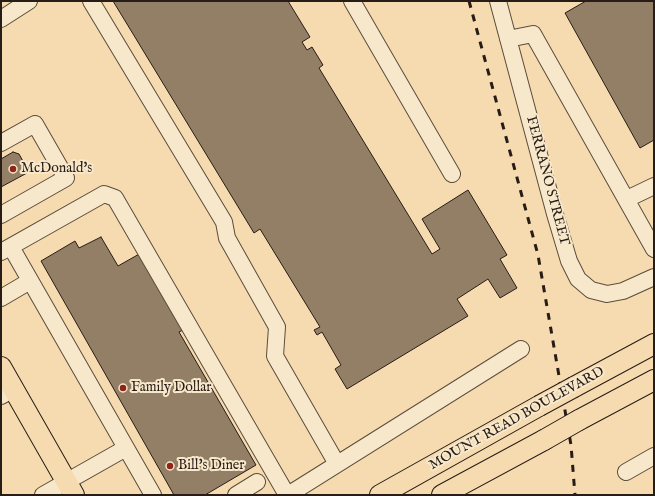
<!DOCTYPE html>
<html>
<head>
<meta charset="utf-8">
<style>
	body { margin:0 }
	#map { position:relative; width:655px; height:496px; overflow:hidden; background:#f5dbaf; font-family:"IM FELL English",serif }
	canvas { display:block }
	.frame { position:absolute; inset:0; border:2px solid #281c16; pointer-events:none }
</style>
</head>
<body>
<div id="map">
<canvas width="655" height="496"></canvas>
<div class="frame"></div>
</div>
<script>
const ctx = document.querySelector('canvas').getContext('2d');
ctx.lineJoin = 'round';
function fillPath(path, color) { ctx.fillStyle = color; ctx.fill(path, 'evenodd'); }
const shape = rows => new Path2D(rows.map(r => 'M' + r).join(''));
function trace(path, color, width, dash) { ctx.strokeStyle = color; ctx.lineWidth = width; ctx.lineCap = dash ? 'butt' : 'round'; ctx.setLineDash(dash || []); ctx.stroke(path); }
function write(font, color, halo, rows, align = 'center') {
  ctx.font = font + ' "IM FELL English",serif'; ctx.lineWidth = 4; ctx.setLineDash([]); ctx.textBaseline = 'middle'; ctx.strokeStyle = halo; ctx.fillStyle = color; for (const [text, x, y, turn = 0] of rows) {
    ctx.save(); ctx.translate(x, y); ctx.rotate((+turn || 0) * Math.PI / 180); ctx.textAlign = isNaN(turn) ? turn : align; if (halo) ctx.strokeText(text, 0, 0); ctx.fillText(text, 0, 0); ctx.restore();
  }
}
const building = shape([
	[113,1,288,1,310,37,302,42,307,50,312,47,323,65,319,68,432,254,440,249,422,219,468,190,507,255,500,259,517,288,500,298,488,279,457,299,468,316,347,389,335,369,341,365,322,332,317,335,314,330,320,327,260,229,254,233,113,1],
	[586,1,654,1,654,140,640,148,565,13,586,1],
	[13,152,19,154,24,163,22,165,27,173,1,187,1,159,13,152],
	[101,237,118,266,141,253,185,329,179,332,256,465,205,495,174,495,41,261,75,241,79,248,101,237]
]);
fillPath(building, '#937f66');
trace(building, '#281c16', 1);
const minor = shape([
	[91,1,224,222,227,238,277,327,275,356,337,464],
	[352,1,452,174],
	[498,1,555,214,569,261,578,279,591,290,607,294,623,291,654,277],
	[1,19,29,1],
	[508,39,533,34,654,249],
	[1,143,35,124,66,178,1,215],
	[627,199,654,186],
	[11,247,153,495],
	[1,252,104,194,115,198,287,495],
	[1,298,30,281],
	[1,396,14,389],
	[626,472,654,456],
	[43,495,126,448],
	[236,495,257,482],
	[288,495,521,349]
]);
const major = shape([
	[1,367,74,495],
	[574,387,654,344],
	[579,420,654,380],
	[380,495,539,406],
	[442,495,544,440]
]);
trace(minor, '#5b4c3c', 18);
trace(major, '#281c16', 22);
trace(minor, '#f8e8cb', 16);
trace(major, '#f5dbaf', 20);
trace(shape([
	[469,1,538,255,571,445,575,495]
]), '#281c16', 3, [7, 7]);
const majorBridge = shape([
	[539,406,574,387],
	[544,440,579,420]
]);
trace(majorBridge, '#281c16', 22, []);
trace(majorBridge, '#f5dbaf', 20);
for (const [x, y, r, color] of [
	[13,169,4,"#8f2418"],
	[123,388,4,"#8f2418"],
	[170,466,4,"#8f2418"]
]) { const dot = new Path2D(); dot.arc(x, y, r, 0, 2 * Math.PI); ctx.fillStyle = color; ctx.fill(dot); trace(dot, '#f8e8cb', 1.5); }
write('14px', '#281c16', '#f8e8cb', [
	["McDonald's",21,169],
	["Family Dollar",131,388],
	["Bill's Diner",178,466]
], 'left');
write('14px', '#281c16', '#f8e8cb', [
	["FERRANO STREET",547,181,75],
	["MOUNT READ BOULEVARD",517,419,-29]
]);
</script>
</body>
</html>
